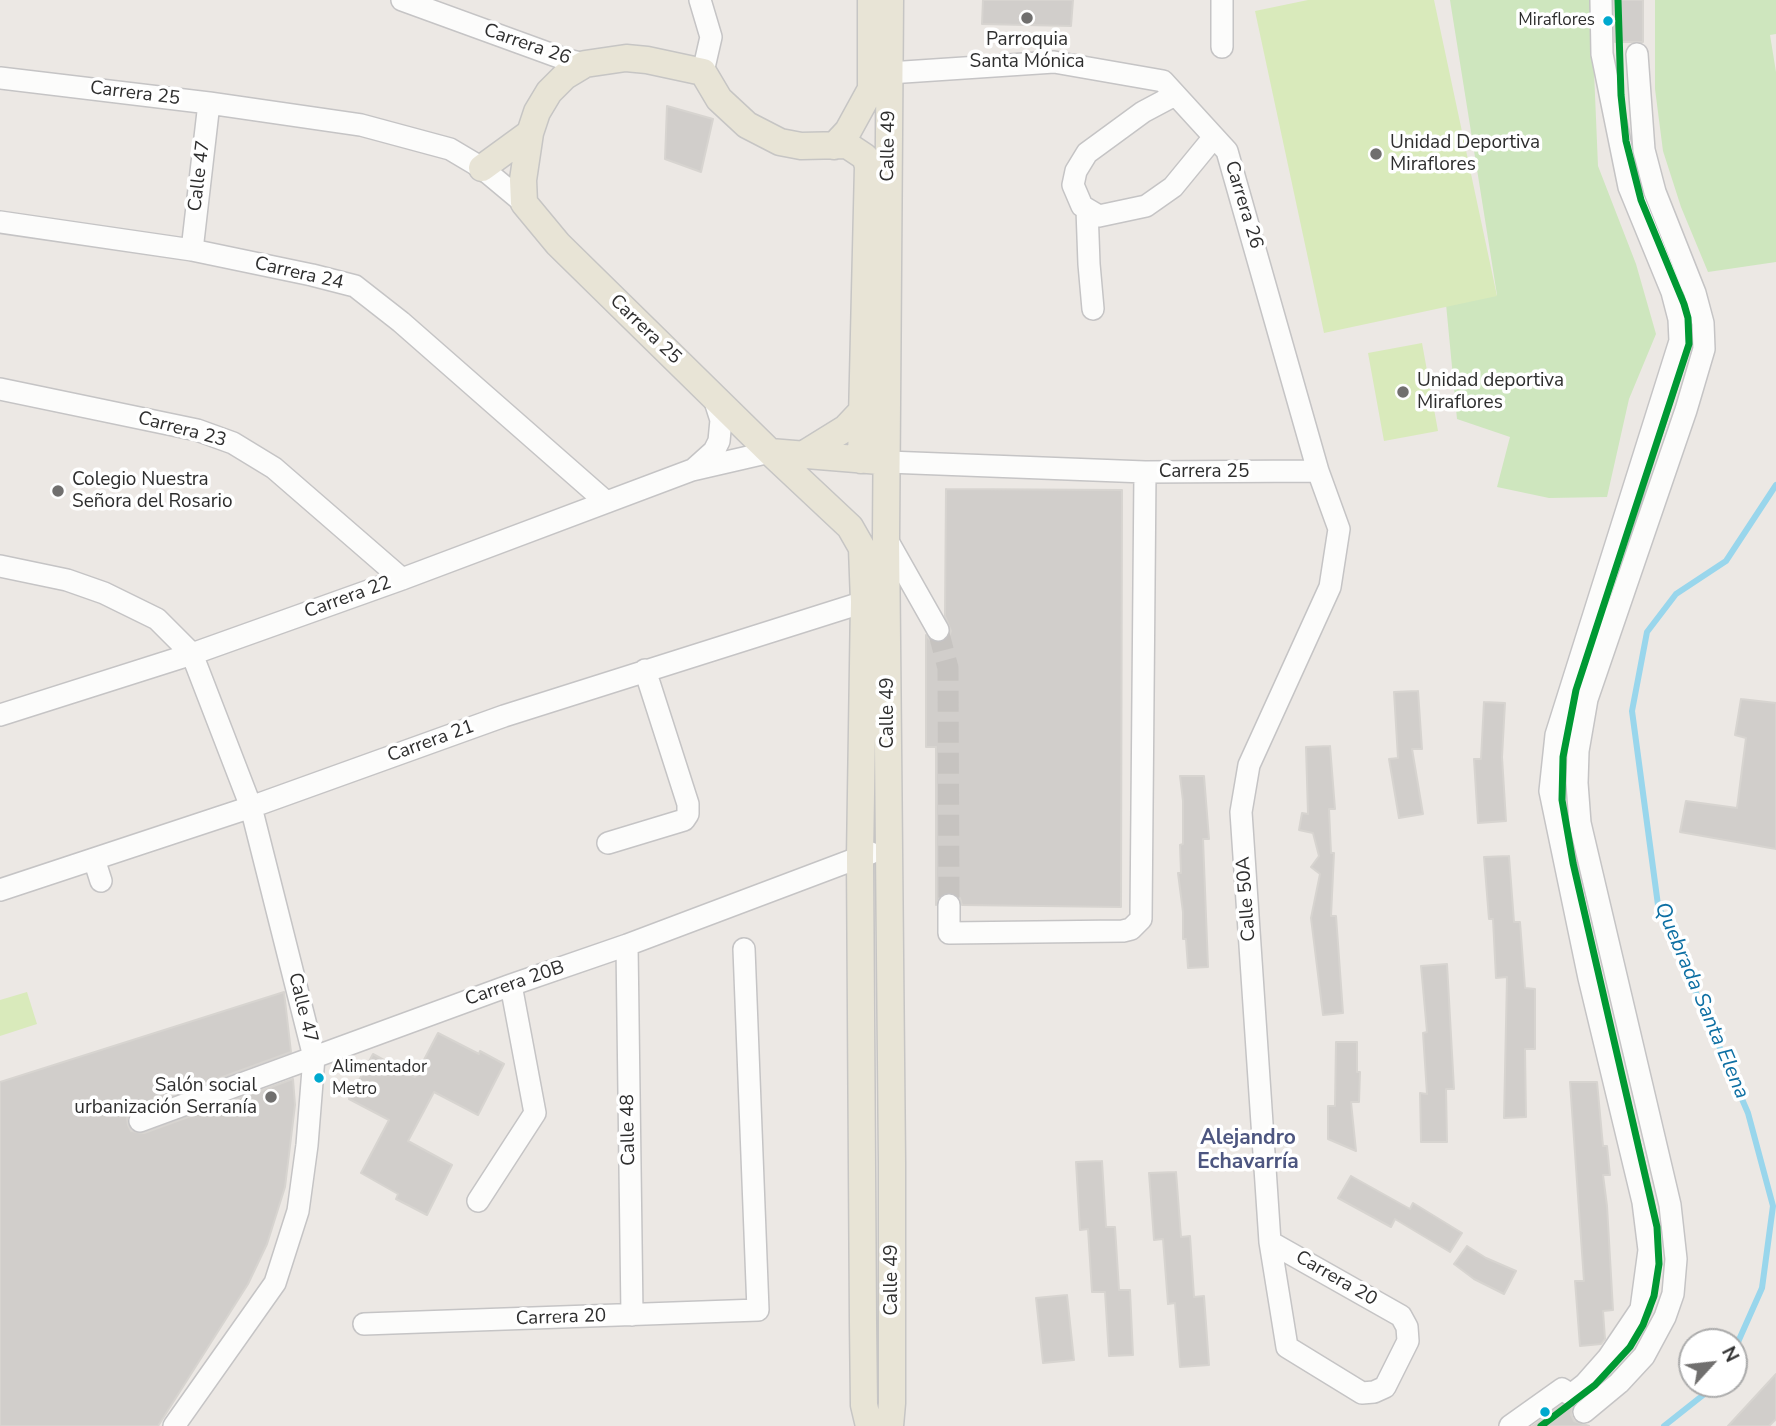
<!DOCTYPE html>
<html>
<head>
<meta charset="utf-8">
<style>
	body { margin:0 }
	#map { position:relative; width:1776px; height:1426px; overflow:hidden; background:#ece8e4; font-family:"Nunito Sans",sans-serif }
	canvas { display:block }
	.north { position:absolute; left:1678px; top:1328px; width:70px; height:70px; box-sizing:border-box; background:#fff; border:2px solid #ababab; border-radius:50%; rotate:63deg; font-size:19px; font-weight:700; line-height:28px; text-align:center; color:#2e2e2e }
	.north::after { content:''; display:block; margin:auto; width:24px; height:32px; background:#706f6e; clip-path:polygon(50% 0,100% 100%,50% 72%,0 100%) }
</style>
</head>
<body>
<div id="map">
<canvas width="1776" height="1426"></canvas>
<div class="north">N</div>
</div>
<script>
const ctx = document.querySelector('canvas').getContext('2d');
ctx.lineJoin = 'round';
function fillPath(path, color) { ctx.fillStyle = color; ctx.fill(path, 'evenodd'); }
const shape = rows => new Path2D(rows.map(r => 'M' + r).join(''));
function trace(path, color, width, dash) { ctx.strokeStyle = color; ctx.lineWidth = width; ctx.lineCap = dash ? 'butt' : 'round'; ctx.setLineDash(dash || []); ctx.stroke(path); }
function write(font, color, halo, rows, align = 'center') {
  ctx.font = font + ' "Nunito Sans",sans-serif'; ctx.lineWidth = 7; ctx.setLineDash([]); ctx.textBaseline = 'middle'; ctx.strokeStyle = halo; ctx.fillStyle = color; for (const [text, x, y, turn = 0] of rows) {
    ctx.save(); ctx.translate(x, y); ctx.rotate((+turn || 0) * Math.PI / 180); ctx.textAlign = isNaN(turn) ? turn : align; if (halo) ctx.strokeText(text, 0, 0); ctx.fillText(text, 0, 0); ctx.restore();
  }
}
fillPath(shape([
	[1450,0,1591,0,1598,166,1636,264,1656,334,1629,399,1607,497,1549,498,1497,487,1510,437,1457,419,1446,304,1497,295],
	[1655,0,1776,0,1776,34,1770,35,1776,72,1776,262,1708,272,1681,207,1663,151,1655,89]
]), '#cee6be');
fillPath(shape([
	[1308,0,1434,0,1497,296,1324,333,1255,11],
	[1422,343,1438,431,1384,441,1368,353],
	[27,992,37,1024,0,1036,0,1000]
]), '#d9eabb');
trace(shape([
	[1734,1351,1762,1288,1773,1206,1748,1113,1658,905,1632,711,1647,632,1676,594,1726,561,1776,485],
	[1664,1426,1717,1384]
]), '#99d6ec', 6);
const building = shape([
	[983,0,1073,0,1071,26,982,24,983,0],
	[1614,0,1643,0,1643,42,1615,42,1614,0],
	[667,106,713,119,701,172,665,159,667,106],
	[946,489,1122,490,1121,907,962,905,960,898,950,892,942,894,936,905,936,747,926,747,926,635,931,641,939,643,949,637,951,631,945,616,946,489],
	[1418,691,1422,749,1412,749,1423,814,1399,818,1389,759,1398,758,1394,692,1418,691],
	[1741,699,1776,703,1776,849,1680,832,1686,801,1737,808,1746,738,1735,735,1741,699],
	[1484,702,1505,703,1502,757,1506,821,1478,823,1474,759,1481,759,1484,702],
	[1330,746,1335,809,1329,809,1331,853,1334,853,1331,916,1336,916,1343,1013,1323,1015,1311,918,1320,874,1311,867,1319,856,1313,833,1299,830,1302,813,1308,814,1306,747,1330,746],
	[1180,776,1204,776,1209,839,1203,839,1208,967,1188,968,1186,939,1183,939,1183,912,1178,873,1181,873,1180,845,1183,844,1183,801,1180,776],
	[1509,856,1514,922,1520,922,1525,988,1535,989,1535,1049,1525,1049,1526,1117,1504,1118,1507,977,1496,978,1493,919,1489,919,1484,857,1509,856],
	[1447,964,1454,1089,1446,1089,1447,1142,1421,1142,1420,1093,1427,1094,1423,1033,1427,1032,1421,966,1447,964],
	[284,992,291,1052,135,1109,127,1118,128,1125,131,1131,144,1133,293,1079,295,1105,285,1187,267,1244,248,1284,158,1426,0,1426,0,1082,284,992],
	[438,1033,479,1054,480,1051,504,1064,478,1115,434,1092,408,1141,452,1165,427,1215,396,1199,398,1194,361,1173,389,1120,349,1099,373,1054,415,1077,438,1033],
	[1336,1042,1357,1042,1357,1072,1360,1072,1359,1102,1351,1102,1356,1151,1328,1139,1328,1106,1335,1106,1336,1042],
	[1570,1082,1597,1082,1603,1146,1607,1146,1610,1175,1603,1175,1607,1206,1613,1310,1603,1311,1605,1339,1601,1344,1580,1346,1575,1281,1584,1281,1570,1082],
	[1102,1161,1106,1227,1115,1227,1119,1290,1130,1290,1133,1355,1109,1356,1105,1292,1092,1292,1088,1229,1080,1230,1076,1162,1102,1161],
	[1176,1172,1181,1237,1190,1236,1194,1297,1204,1296,1209,1365,1180,1367,1175,1303,1168,1304,1163,1239,1154,1240,1149,1173,1176,1172],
	[1351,1176,1410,1209,1413,1203,1462,1233,1450,1252,1395,1219,1391,1227,1338,1198,1351,1176],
	[1467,1246,1486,1258,1516,1271,1504,1294,1474,1279,1454,1264,1467,1246],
	[1067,1295,1074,1360,1043,1363,1036,1298,1067,1295],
	[1776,1374,1776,1419,1769,1426,1728,1426,1776,1374],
	[1562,1405,1572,1408,1571,1415,1574,1421,1589,1426,1533,1426,1562,1405]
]);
fillPath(building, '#d1cecb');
trace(building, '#d7d4d0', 2);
trace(shape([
	[938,630,948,668,949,905]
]), '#c6c3c0', 21, [21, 10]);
const minor = shape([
	[402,0,567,60,585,64],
	[700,0,711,37,703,72],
	[1222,0,1222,47],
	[874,74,1054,62,1163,81,1227,151,1318,471,1339,529,1330,587,1249,765,1241,812,1270,1242,1287,1347,1362,1393,1374,1392,1385,1387,1408,1341,1407,1327,1401,1316,1270,1242],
	[0,78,209,103,361,125,450,149,482,168,524,203],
	[1175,95,1143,112,1087,153,1076,171,1073,185,1082,206,1099,216,1146,206,1173,187,1214,137],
	[1087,209,1089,264,1093,309],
	[0,222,192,250,312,275,355,286,401,322,605,501],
	[192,250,209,103],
	[0,389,197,430,233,443,274,468,402,579],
	[888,462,1145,472,1318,471],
	[694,469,714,451,719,441,721,420,714,398],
	[886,538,938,630],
	[0,566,67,580,104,593,157,619,192,654,251,807,314,1057,307,1145,298,1211,275,1283,174,1426],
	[0,715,192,654,402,579,692,470,770,452],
	[608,843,684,820,688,814,688,804,645,670],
	[94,859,101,881],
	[0,890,251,807,504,716,864,602],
	[949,905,949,933,1123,931,1131,929,1141,919,1145,472],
	[627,945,632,1315],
	[140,1121,511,985,627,945,871,853],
	[478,1201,535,1113,511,985],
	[364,1324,758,1310,744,949],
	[1584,1412,1619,1383,1644,1356,1665,1317,1673,1294,1676,1259,1670,1205,1580,823,1577,783,1578,751,1587,699,1686,410,1704,349,1703,323,1695,293,1655,192,1644,150,1637,54],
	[1510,1426,1562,1389,1571,1395,1585,1384,1608,1358,1641,1309,1649,1250,1643,1202,1589,978,1550,791,1556,735,1680,341,1679,319,1672,292,1629,187,1602,54,1601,0]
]);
const major = shape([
	[834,146,848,131,871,89,871,0],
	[482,168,530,133],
	[770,452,880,461],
	[804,454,846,428,862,411],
	[861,460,868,166,865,157,847,145,801,146,780,142,747,125,719,99,703,72,647,60,626,58,585,64,565,76,549,92,537,112,530,133,523,180,524,203,558,244,770,452,850,527,862,548,864,602,860,858,863,1322,864,1405,869,1426],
	[890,1426,892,1403,892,1163,886,538,890,0]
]);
trace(minor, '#c5c4c5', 24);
trace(major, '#c6c5c4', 29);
trace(minor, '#fcfcfb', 21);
trace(major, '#e8e4d6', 26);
trace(shape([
	[1541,1426,1595,1385,1630,1347,1643,1325,1654,1296,1659,1264,1657,1227,1573,863,1562,800,1563,757,1576,690,1689,344,1688,318,1684,304,1641,200,1626,141,1621,95,1618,0]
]), '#093', 7);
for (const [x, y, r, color] of [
	[1027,18,7,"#706f6e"],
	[1608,21,6,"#00a9ce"],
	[1376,154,7,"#706f6e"],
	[1403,392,7,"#706f6e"],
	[58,491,7,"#706f6e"],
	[319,1078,6,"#00a9ce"],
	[271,1097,7,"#706f6e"],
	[1545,1412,6,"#00a9ce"]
]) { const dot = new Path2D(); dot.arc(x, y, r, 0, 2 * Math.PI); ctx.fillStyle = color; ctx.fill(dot); trace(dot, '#fff', 2.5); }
write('17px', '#2e2e2e', '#fff', [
	["Miraflores",1595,21],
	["Alimentador",332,1068,"left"],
	["Metro",332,1090,"left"]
], 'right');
write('19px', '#2e2e2e', '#fff', [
	["Parroquia",1027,40,"center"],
	["Santa Mónica",1027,62,"center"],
	["Unidad Deportiva",1390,143],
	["Miraflores",1390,165],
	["Unidad deportiva",1417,381],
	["Miraflores",1417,403],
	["Colegio Nuestra",72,480],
	["Señora del Rosario",72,502],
	["Salón social",257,1086,"right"],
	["urbanización Serranía",257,1108,"right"]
], 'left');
write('19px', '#2e2e2e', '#fff', [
	["Carrera 26",527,45,19],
	["Carrera 25",135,94,7],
	["Calle 49",889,146,-89],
	["Calle 47",200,176,-83],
	["Carrera 26",1243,205,73],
	["Carrera 24",299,274,13],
	["Carrera 25",645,330,44],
	["Carrera 23",182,430,15],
	["Carrera 25",1204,472],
	["Carrera 22",348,598,-20],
	["Calle 49",888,713,-90],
	["Carrera 21",431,742,-20],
	["Calle 50A",1247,899,-94],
	["Carrera 20B",515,984,-19],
	["Calle 47",302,1008,76],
	["Calle 48",629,1130,-91],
	["Carrera 20",1336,1279,30],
	["Calle 49",892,1280,-90],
	["Carrera 20",561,1318,-2]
]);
write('italic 21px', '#0d6fa3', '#fff', [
	["Quebrada Santa Elena",1701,1001,67]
]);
write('bold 21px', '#4d5680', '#fff', [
	["Alejandro",1248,1139],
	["Echavarría",1248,1163]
]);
</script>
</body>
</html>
